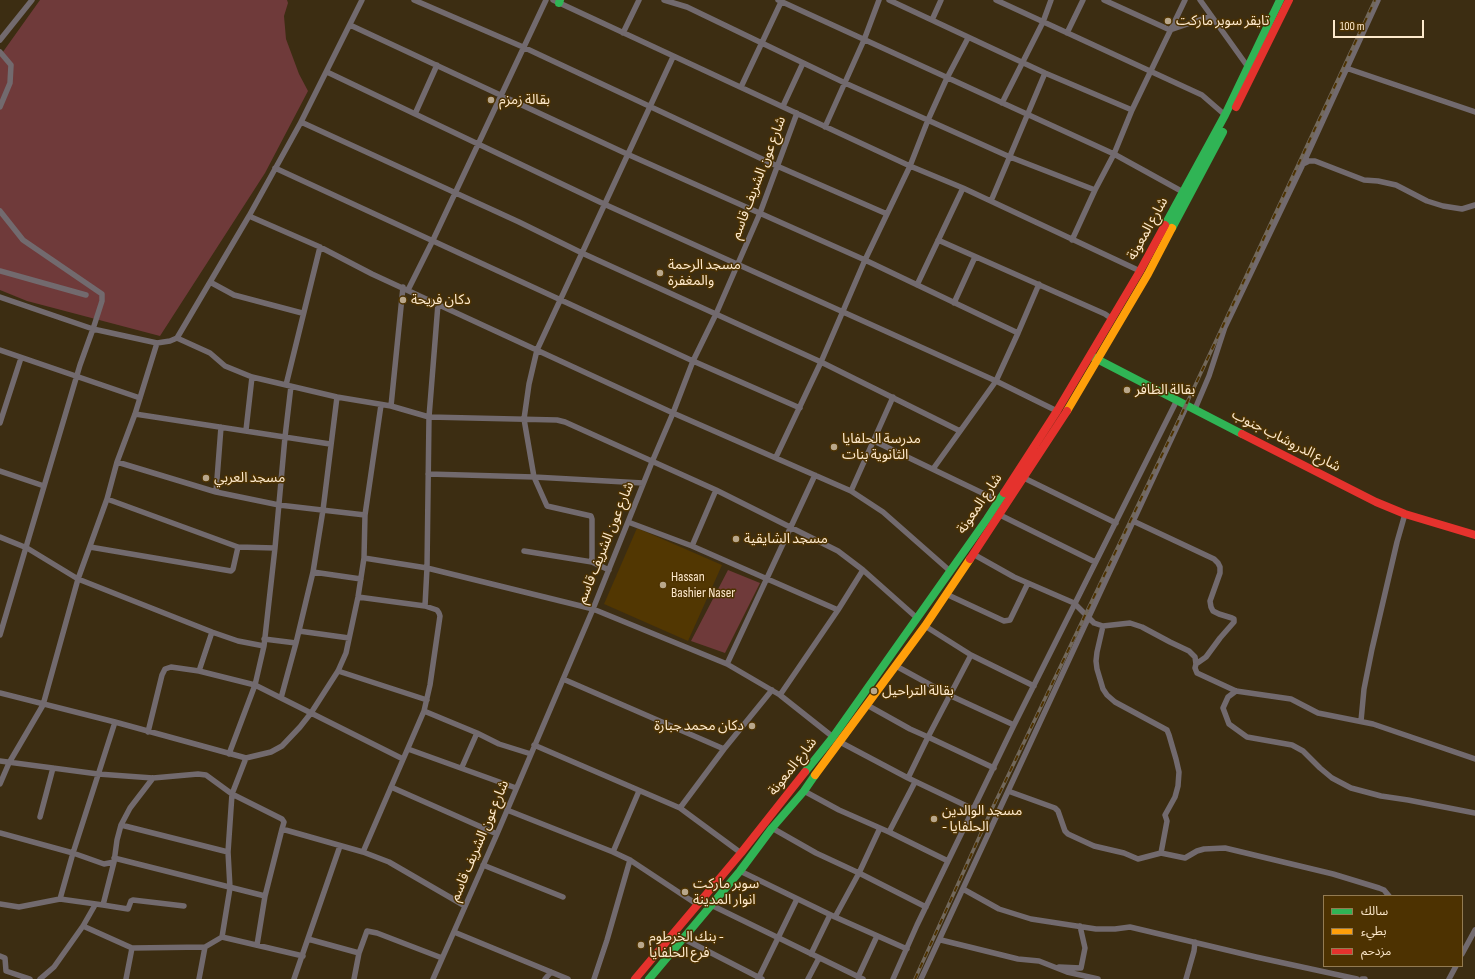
<!DOCTYPE html>
<html>
<head>
<meta charset="utf-8">
<style>
	body { margin:0 }
	#map { position:relative; width:1475px; height:979px; overflow:hidden; background:#3c2d12; font-family:"Sofia Sans Condensed","Noto Sans Arabic",sans-serif }
	canvas { display:block }
	.legend { position:absolute; left:1323px; top:895px; width:140px; height:72px; box-sizing:border-box; background:#4d3201; border:1px solid #937b52; margin:0; padding:5px 7px; list-style:none; font-size:12px; color:#fde9cc }
	.legend li { display:flex; align-items:center; gap:8px; height:20px }
	.legend b { width:20px; border:1px solid #937b52 }
	.scale { position:absolute; left:1333px; top:20px; width:91px; height:18px; box-sizing:border-box; border:2px solid #fde9cc; border-top:0; padding-left:5px; font-size:12px; line-height:14px; white-space:nowrap; color:#fde9cc; -webkit-text-stroke:3px #4d3201; paint-order:stroke }
</style>
</head>
<body>
<div id="map">
<canvas width="1475" height="979"></canvas>
<ul class="legend">
<li><b style="height:5px;background:#30b455"></b>سالك</li>
<li><b style="height:5px;background:#ff9f0a"></b>بطيء</li>
<li><b style="height:5px;background:#e5322d"></b>مزدحم</li>
</ul>
<div class="scale">100 m</div>
</div>
<script>
const ctx = document.querySelector('canvas').getContext('2d');
ctx.lineJoin = 'round';
function fillPath(path, color) { ctx.fillStyle = color; ctx.fill(path, 'evenodd'); }
const shape = rows => new Path2D(rows.map(r => 'M' + r).join(''));
function trace(path, color, width, dash) { ctx.strokeStyle = color; ctx.lineWidth = width; ctx.lineCap = dash ? 'butt' : 'round'; ctx.setLineDash(dash || []); ctx.stroke(path); }
function write(font, color, halo, rows, align = 'center') {
  ctx.font = font + ' "Sofia Sans Condensed","Noto Sans Arabic",sans-serif'; ctx.lineWidth = 3; ctx.setLineDash([]); ctx.textBaseline = 'middle'; ctx.strokeStyle = halo; ctx.fillStyle = color; for (const [text, x, y, turn = 0] of rows) {
    ctx.save(); ctx.translate(x, y); ctx.rotate((+turn || 0) * Math.PI / 180); ctx.textAlign = isNaN(turn) ? turn : align; if (halo) ctx.strokeText(text, 0, 0); ctx.fillText(text, 0, 0); ctx.restore();
  }
}
fillPath(shape([
	[637,528,722,565,688,641,604,604]
]), '#523702');
fillPath(shape([
	[40,0,287,0,288,3,284,16,286,39,299,74,308,91,265,173,160,336,27,301,0,290,0,56],
	[728,570,760,583,725,653,691,641]
]), '#6f3a3a');
trace(shape([
	[414,0,523,47,777,166,887,214],
	[553,0,910,166,963,188,1140,271],
	[664,0,687,7,845,83,1010,157,1095,190],
	[778,0,1114,154,1183,192],
	[889,0,1045,73,1132,110],
	[996,0,1202,95,1225,115],
	[1104,0,1170,30,1211,16],
	[1200,0,1248,67],
	[932,20,941,0],
	[350,25,627,154,865,260,1018,333],
	[623,33,639,0],
	[1067,33,1083,0],
	[0,40,32,0],
	[0,52,11,65,10,83,0,107],
	[1346,68,1475,112],
	[327,72,604,204,996,381,1057,411],
	[741,87,782,0],
	[1002,103,1043,22,1051,0],
	[783,106,803,63],
	[415,114,437,65],
	[301,122,519,222,582,253,821,362,960,431],
	[825,127,864,40,879,0],
	[1303,164,1378,0],
	[275,168,693,361,800,408],
	[991,201,1045,73],
	[0,211,23,240,102,294,102,301,93,329,0,297],
	[249,216,320,247,372,274,673,413,851,491,883,512,950,571],
	[938,240,1105,314,1112,319],
	[1072,240,1095,190,1114,154,1132,110,1185,0],
	[0,271,86,295],
	[210,282,234,295,302,313],
	[917,285,963,188],
	[408,290,433,240,546,0],
	[954,303,975,257],
	[177,338,210,353,225,366,252,377,337,397,391,406,429,417,557,420,565,422,716,490,838,551,863,570,917,618],
	[0,350,140,398],
	[286,385,320,247],
	[391,406,403,287],
	[1195,409,1209,376,1225,327,1303,164,1309,161,1315,161,1364,180,1378,181,1396,185,1427,201,1443,206,1462,209,1475,205],
	[135,414,330,444],
	[0,423,21,358],
	[246,430,252,377],
	[874,441,999,501],
	[776,457,821,362,865,260,910,166,928,120,947,78,968,38],
	[117,462,216,492,279,505,365,515],
	[933,469,996,381,1018,333,1039,284],
	[0,471,44,486],
	[428,474,534,477,643,483],
	[1024,478,1116,523],
	[851,491,893,397],
	[216,492,221,427],
	[107,499,238,547,275,548],
	[1000,515,1095,562],
	[1133,521,1214,559,1218,563,1220,567,1220,573,1210,601,1211,607,1213,611,1219,614,1232,618,1234,619,1234,622,1220,638,1206,657,1196,664],
	[628,522,692,546,838,610],
	[0,537,27,548,78,579,212,632,238,641,264,646],
	[692,546,716,490],
	[90,547,231,571,233,569,238,547],
	[524,551,592,562,609,570],
	[973,554,1014,577,1074,603,1094,623,1103,626,1130,623,1142,627,1170,642,1189,651,1195,657,1196,664,1195,668,1197,673,1236,691,1291,699,1318,713,1373,724,1475,759],
	[364,558,427,568,593,609,727,664,780,695,833,737],
	[592,562,592,519,591,516,547,506,534,477,524,419,529,384,537,350,673,57],
	[313,572,361,579],
	[946,594,1004,621,1010,620,1028,583],
	[358,597,425,606,437,610,439,613,440,616,430,685,424,711,363,852],
	[425,606,427,568,429,417,438,304],
	[925,626,971,655,1034,686],
	[1103,626,1097,652,1096,661,1097,669,1103,689,1107,695,1115,702,1167,730,1169,735,1176,759,1179,772,1178,786,1175,797,1165,815,1167,821,1161,853],
	[299,631,349,638],
	[0,635,80,365,93,329,157,343,170,341,177,338,249,216,301,122,362,0],
	[264,639,296,643],
	[971,655,928,737,994,768],
	[727,664,815,475],
	[896,666,949,695,1014,725],
	[199,671,212,632],
	[338,671,427,700],
	[563,679,724,749],
	[1236,691,1228,697,1223,708,1229,724,1247,737,1292,745,1303,751,1320,768,1332,778,1351,788,1381,796,1408,800,1475,813],
	[0,693,115,722,246,758,271,752,282,746,300,727,311,713,338,671,346,653,358,597,364,558,365,515,381,405],
	[780,695,838,610,863,570],
	[281,698,296,643,313,572,323,510,337,397],
	[867,705,910,729,928,737,908,778],
	[424,711,477,733,499,744,531,754],
	[1361,721,1364,689,1372,649,1397,542,1405,514],
	[148,732,162,675,165,669,171,667,199,671,255,685,403,759],
	[840,742,908,778,973,809],
	[534,745,680,808,741,853],
	[408,749,516,788],
	[229,754,255,685,264,646,275,548,285,437,291,386],
	[0,761,98,774,153,778,198,774,206,775,232,794,282,819,284,822,282,829,363,852,389,862,465,906],
	[462,767,477,733],
	[0,784,9,763,43,705,78,579,107,499,117,462,135,414,157,343],
	[391,787,497,834],
	[804,791,839,810,889,832,948,861],
	[1008,791,1055,808,1058,811,1065,831,1068,834,1094,846,1124,853,1138,859,1161,853,1185,858,1197,851,1204,849,1225,848,1333,874,1379,888,1384,890,1389,896],
	[680,808,724,749,772,690],
	[507,810,613,852,630,860,698,905],
	[40,817,53,768],
	[121,825,228,852],
	[772,828,816,853,859,873,926,907],
	[889,832,915,782],
	[0,833,73,853,104,864,114,862],
	[613,852,639,791],
	[114,858,265,896],
	[483,865,563,897],
	[740,871,835,917,907,949],
	[963,889,999,909,1031,919,1096,929,1115,929,1130,927,1256,957,1357,979],
	[60,899,73,853,115,722],
	[0,904,19,907,60,899,103,905,114,862,117,840,121,825,130,808,153,778],
	[103,905,128,909,131,901,133,900,184,906],
	[711,905,863,979],
	[835,917,859,873,880,828],
	[83,926,132,948,205,947,222,937,303,956],
	[454,932,568,979],
	[222,937,230,888,228,852,232,794,246,758],
	[308,939,359,953,367,931,377,933,442,958],
	[684,939,762,979],
	[941,940,1018,959,1039,961,1067,972,1098,979],
	[257,945,265,896,282,829],
	[811,954,830,915],
	[1462,954,1475,930],
	[0,956,5,958,6,971,30,979],
	[1059,967,1081,968,1085,948,1080,926],
	[858,977,877,936],
	[40,979,54,967,83,926,95,905],
	[126,979,132,948],
	[199,979,205,947],
	[294,979,340,846],
	[354,979,359,953],
	[433,979,497,834,593,609,652,462,673,413,693,361,716,314,760,213,797,113],
	[545,979,551,972],
	[594,979,607,940,630,860],
	[758,979,797,899],
	[808,979,819,958],
	[893,979,917,925,1014,725,1177,400],
	[921,979,1187,405],
	[1186,979,1194,951,1195,942],
	[1362,979,1365,979],
	[1449,979,1456,966]
]), '#726a6e', 5.5);
trace(shape([
	[559,3,560,0],
	[1165,225,1225,115,1280,0],
	[1172,228,1223,132],
	[1093,357,1242,434],
	[805,772,833,737,987,519,1004,493],
	[649,979,740,871,772,828,804,791,815,775]
]), '#30b455', 8);
trace(shape([
	[1067,411,1148,274,1172,228],
	[815,775,925,626,970,559]
]), '#ff9f0a', 8);
trace(shape([
	[1236,107,1289,0],
	[1242,434,1376,502,1405,514,1475,535],
	[1004,493,1057,411,1140,271,1165,225],
	[970,559,1067,411],
	[635,979,741,853,805,772]
]), '#e5322d', 8);
const rail = shape([
	[915,979,991,811,1185,407,1375,0]
]);
trace(rail, '#72685b', 3.5);
trace(rail, '#4d3201', 2, [6]);
for (const [x, y, r, color] of [
	[1168,21,4,"#b9a78b"],
	[491,100,4,"#b9a78b"],
	[660,273,4,"#b9a78b"],
	[403,300,4,"#b9a78b"],
	[1127,390,4,"#b9a78b"],
	[834,447,4,"#b9a78b"],
	[206,478,4,"#b9a78b"],
	[736,539,4,"#b9a78b"],
	[663,585,4,"#b9a78b"],
	[874,691,4,"#b9a78b"],
	[752,726,4,"#b9a78b"],
	[934,819,4,"#b9a78b"],
	[685,892,4,"#b9a78b"],
	[641,945,4,"#b9a78b"]
]) { const dot = new Path2D(); dot.arc(x, y, r, 0, 2 * Math.PI); ctx.fillStyle = color; ctx.fill(dot); trace(dot, '#4d3201', 1.5); }
write('14px', '#fde9cc', '#4d3201', [
	["تايقر سوبر ماركت",1176,21],
	["بقالة زمزم",499,100],
	["مسجد الرحمة",668,265],
	["والمغفرة",668,281],
	["دكان فريحة",411,300],
	["بقالة الظافر",1135,390],
	["مدرسة الحلفايا",842,439],
	["الثانوية بنات",842,455],
	["مسجد العربي",214,478],
	["مسجد الشايقية",744,539],
	["Hassan",671,577],
	["Bashier Naser",671,593],
	["بقالة التراحيل",882,691],
	["دكان محمد جبارة",744,726,"right"],
	["مسجد الوالدين",942,811],
	["- الحلفايا",942,827],
	["سوبر ماركت",693,884],
	["انوار المدينة",693,900],
	["بنك الخرطوم -",649,937],
	["فرع الحلفايا",649,953]
], 'left');
write('14px', '#fde9cc', '#4d3201', [
	["شارع عون الشريف قاسم",759,178,-69],
	["شارع المعونة",1148,229,-61],
	["شارع الدروشاب جنوب",1286,441,27],
	["شارع المعونة",980,504,-56],
	["شارع عون الشريف قاسم",606,543,-68],
	["شارع المعونة",793,767,-52],
	["شارع عون الشريف قاسم",480,841,-67]
]);
</script>
</body>
</html>
